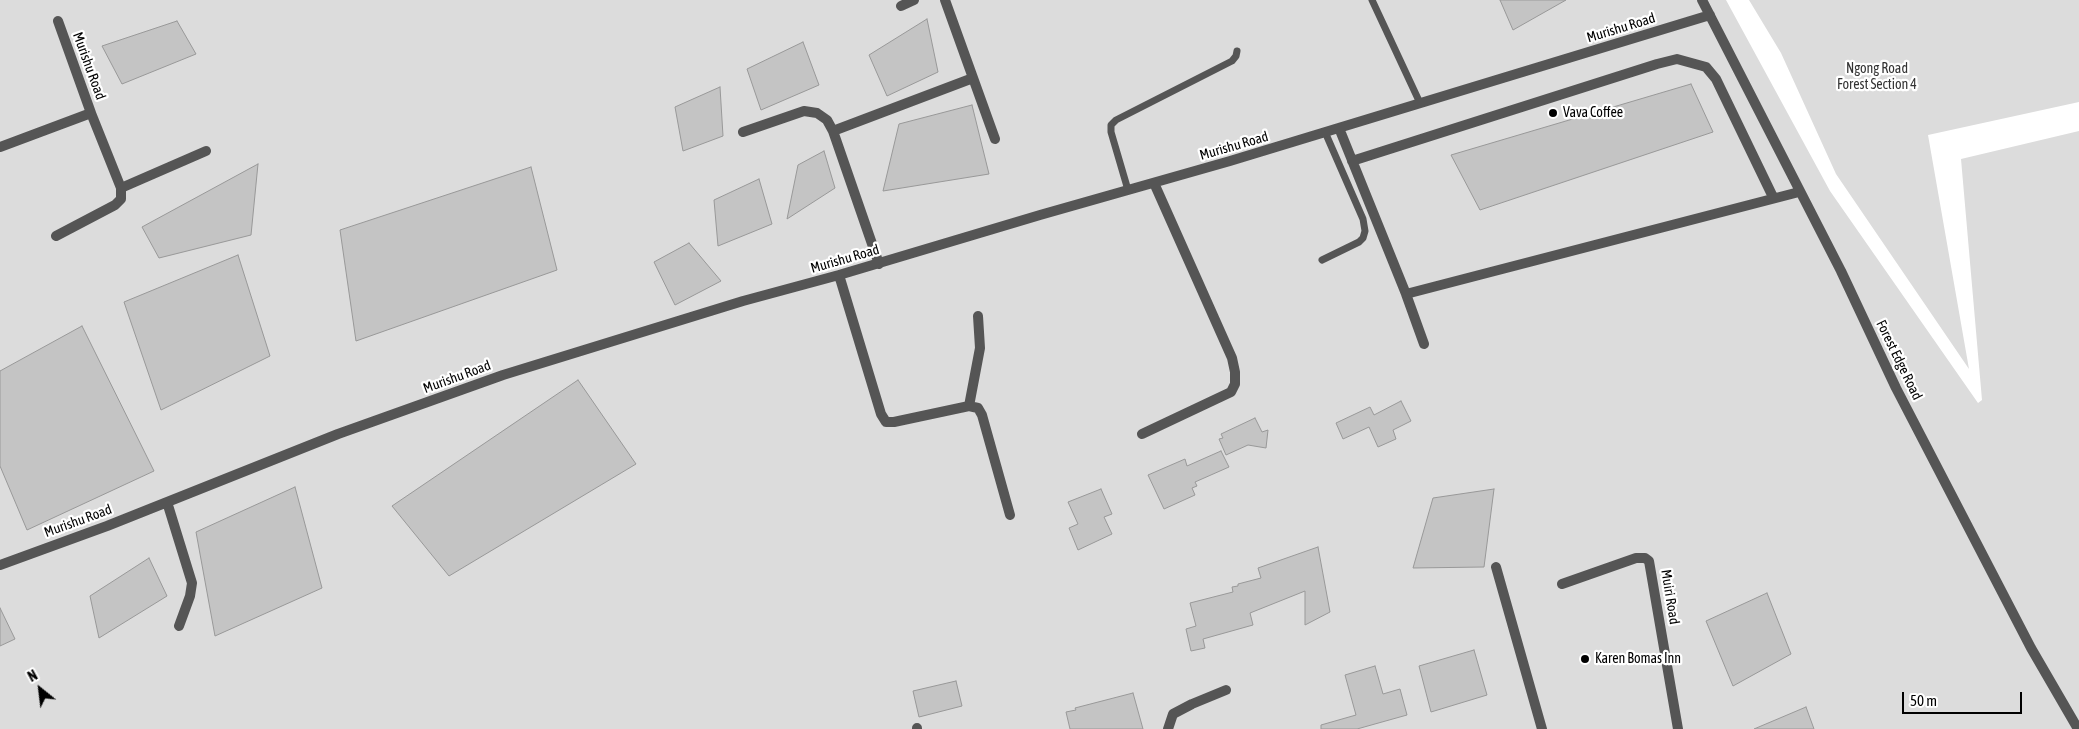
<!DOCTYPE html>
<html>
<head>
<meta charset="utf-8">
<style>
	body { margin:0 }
	#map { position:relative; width:2079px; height:729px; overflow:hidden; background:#fff; font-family:"Asap Condensed",sans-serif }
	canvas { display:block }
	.north { position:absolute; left:15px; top:664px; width:50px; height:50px; -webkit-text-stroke:4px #fff; paint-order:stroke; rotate:331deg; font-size:14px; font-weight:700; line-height:20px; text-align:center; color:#000 }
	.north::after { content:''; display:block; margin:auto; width:18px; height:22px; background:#000; clip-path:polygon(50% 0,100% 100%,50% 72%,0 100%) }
	.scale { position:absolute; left:1902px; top:692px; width:120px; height:22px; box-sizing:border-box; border:2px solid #000; border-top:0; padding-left:6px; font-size:15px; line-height:18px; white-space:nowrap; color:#000; -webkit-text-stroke:4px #fff; paint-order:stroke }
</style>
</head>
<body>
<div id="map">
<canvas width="2079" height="729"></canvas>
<div class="north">N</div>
<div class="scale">50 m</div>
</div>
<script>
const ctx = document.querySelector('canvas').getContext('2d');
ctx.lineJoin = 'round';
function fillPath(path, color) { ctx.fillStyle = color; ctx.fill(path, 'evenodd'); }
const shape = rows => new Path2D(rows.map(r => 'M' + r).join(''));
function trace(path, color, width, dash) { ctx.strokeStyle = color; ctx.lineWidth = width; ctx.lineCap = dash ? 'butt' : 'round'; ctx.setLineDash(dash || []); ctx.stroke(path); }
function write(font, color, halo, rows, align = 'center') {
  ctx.font = font + ' "Asap Condensed",sans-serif'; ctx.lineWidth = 4.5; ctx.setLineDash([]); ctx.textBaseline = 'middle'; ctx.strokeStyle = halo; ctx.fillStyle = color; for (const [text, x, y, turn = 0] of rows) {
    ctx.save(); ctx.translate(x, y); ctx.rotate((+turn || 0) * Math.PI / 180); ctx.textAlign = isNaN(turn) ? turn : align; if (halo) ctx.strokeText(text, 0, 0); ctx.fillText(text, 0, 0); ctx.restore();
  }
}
fillPath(shape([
	[0,0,1726,0,1830,191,1978,403,1982,400,1961,159,2079,131,2079,729,0,729],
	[1749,0,2079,0,2079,102,1928,135,1969,369,1836,174,1781,53]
]), '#dcdcdc');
const building = shape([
	[1500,0,1566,0,1513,30,1500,0],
	[927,19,938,72,887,96,869,55,927,19],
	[177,21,196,54,122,84,102,46,177,21],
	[803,42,819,85,761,110,747,69,803,42],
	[1691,84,1713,132,1480,210,1451,155,1691,84],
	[720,87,723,136,683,151,675,107,720,87],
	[972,105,989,174,883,191,899,124,972,105],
	[824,151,835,188,787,219,798,165,824,151],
	[258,164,251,235,159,258,142,227,258,164],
	[531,167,557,270,356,341,340,230,531,167],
	[759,179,772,224,718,246,714,200,759,179],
	[689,243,721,281,675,305,654,262,689,243],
	[238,255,270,356,161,410,124,302,238,255],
	[82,326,154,471,27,530,0,466,0,371,82,326],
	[578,380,636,464,449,576,392,506,578,380],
	[1401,401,1411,421,1393,430,1396,439,1378,447,1369,427,1343,439,1336,423,1370,407,1374,415,1401,401],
	[1255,418,1262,432,1268,430,1266,448,1248,445,1226,455,1219,439,1223,438,1221,434,1255,418],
	[1221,451,1229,467,1195,482,1197,486,1192,488,1195,495,1164,509,1148,475,1185,459,1187,466,1221,451],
	[295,487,322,588,215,636,196,532,295,487],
	[1101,489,1112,514,1104,517,1112,534,1078,550,1069,528,1078,524,1068,502,1101,489],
	[1494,489,1484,567,1413,568,1433,498,1494,489],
	[1318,547,1330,612,1305,625,1305,591,1250,613,1253,625,1203,639,1205,648,1191,651,1186,629,1196,626,1190,603,1233,592,1232,587,1238,586,1238,584,1261,578,1258,568,1318,547],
	[149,558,167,596,99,638,90,596,149,558],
	[1767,593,1791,654,1733,686,1706,621,1767,593],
	[0,608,15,639,0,646,0,608],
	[1474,650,1487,695,1431,712,1419,666,1474,650],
	[1375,666,1383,694,1400,689,1407,715,1357,729,1321,729,1321,725,1356,715,1345,675,1375,666],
	[956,681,962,706,919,717,913,691,956,681],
	[1133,693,1143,729,1070,729,1066,712,1076,710,1075,708,1133,693],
	[1806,707,1814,729,1754,729,1806,707]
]);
fillPath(building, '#c4c4c4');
trace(building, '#999', 1);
trace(shape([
	[1372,0,1420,103],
	[1128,190,1111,132,1111,125,1116,120,1232,61,1236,56,1237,51],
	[1322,260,1359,242,1363,238,1365,231,1363,219,1325,132]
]), '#555', 7);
trace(shape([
	[945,0,995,139],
	[1702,0,1841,271,1896,388,2031,648,2078,729],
	[901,6,914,0],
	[1339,128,1406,294,1424,344],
	[833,131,973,78],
	[743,132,804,111,817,113,827,120,833,131,879,264],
	[0,147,91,113,58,21],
	[1352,161,1657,64,1677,59,1706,67,1716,79,1773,197],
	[121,188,206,151],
	[56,236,115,205,121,199,121,188,91,113],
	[839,275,881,414,886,422,894,422,969,406,978,408,982,415,1010,515],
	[1406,294,1799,192],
	[969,406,980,348,978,316],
	[1142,434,1231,392,1235,384,1235,372,1232,358,1154,183],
	[167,502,192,583,190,596,179,626],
	[0,565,107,526,338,434,503,375,743,301,839,275,1040,215,1230,161,1710,15],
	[1496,567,1542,729],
	[1562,584,1636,558,1645,558,1649,561,1678,729],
	[917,728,917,729],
	[1168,729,1173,714,1192,704,1226,690]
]), '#555', 10);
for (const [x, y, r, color] of [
	[1553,113,5,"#000"],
	[1585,659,5,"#000"]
]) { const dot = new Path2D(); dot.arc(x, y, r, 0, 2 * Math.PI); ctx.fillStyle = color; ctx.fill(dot); trace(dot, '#fff', 2); }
write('14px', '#000', '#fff', [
	["Murishu Road",1621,28,-17],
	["Murishu Road",89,66,70],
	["Murishu Road",1234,146,-16],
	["Murishu Road",845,259,-16],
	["Forest Edge Road",1899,360,64],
	["Murishu Road",457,377,-20],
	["Murishu Road",78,521,-20],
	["Muiri Road",1670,597,81]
]);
write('14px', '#333', '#fff', [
	["Ngong Road",1877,69],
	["Forest Section 4",1877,85]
]);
write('14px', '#000', '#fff', [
	["Vava Coffee",1563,113],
	["Karen Bomas Inn",1595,659]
], 'left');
</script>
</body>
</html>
